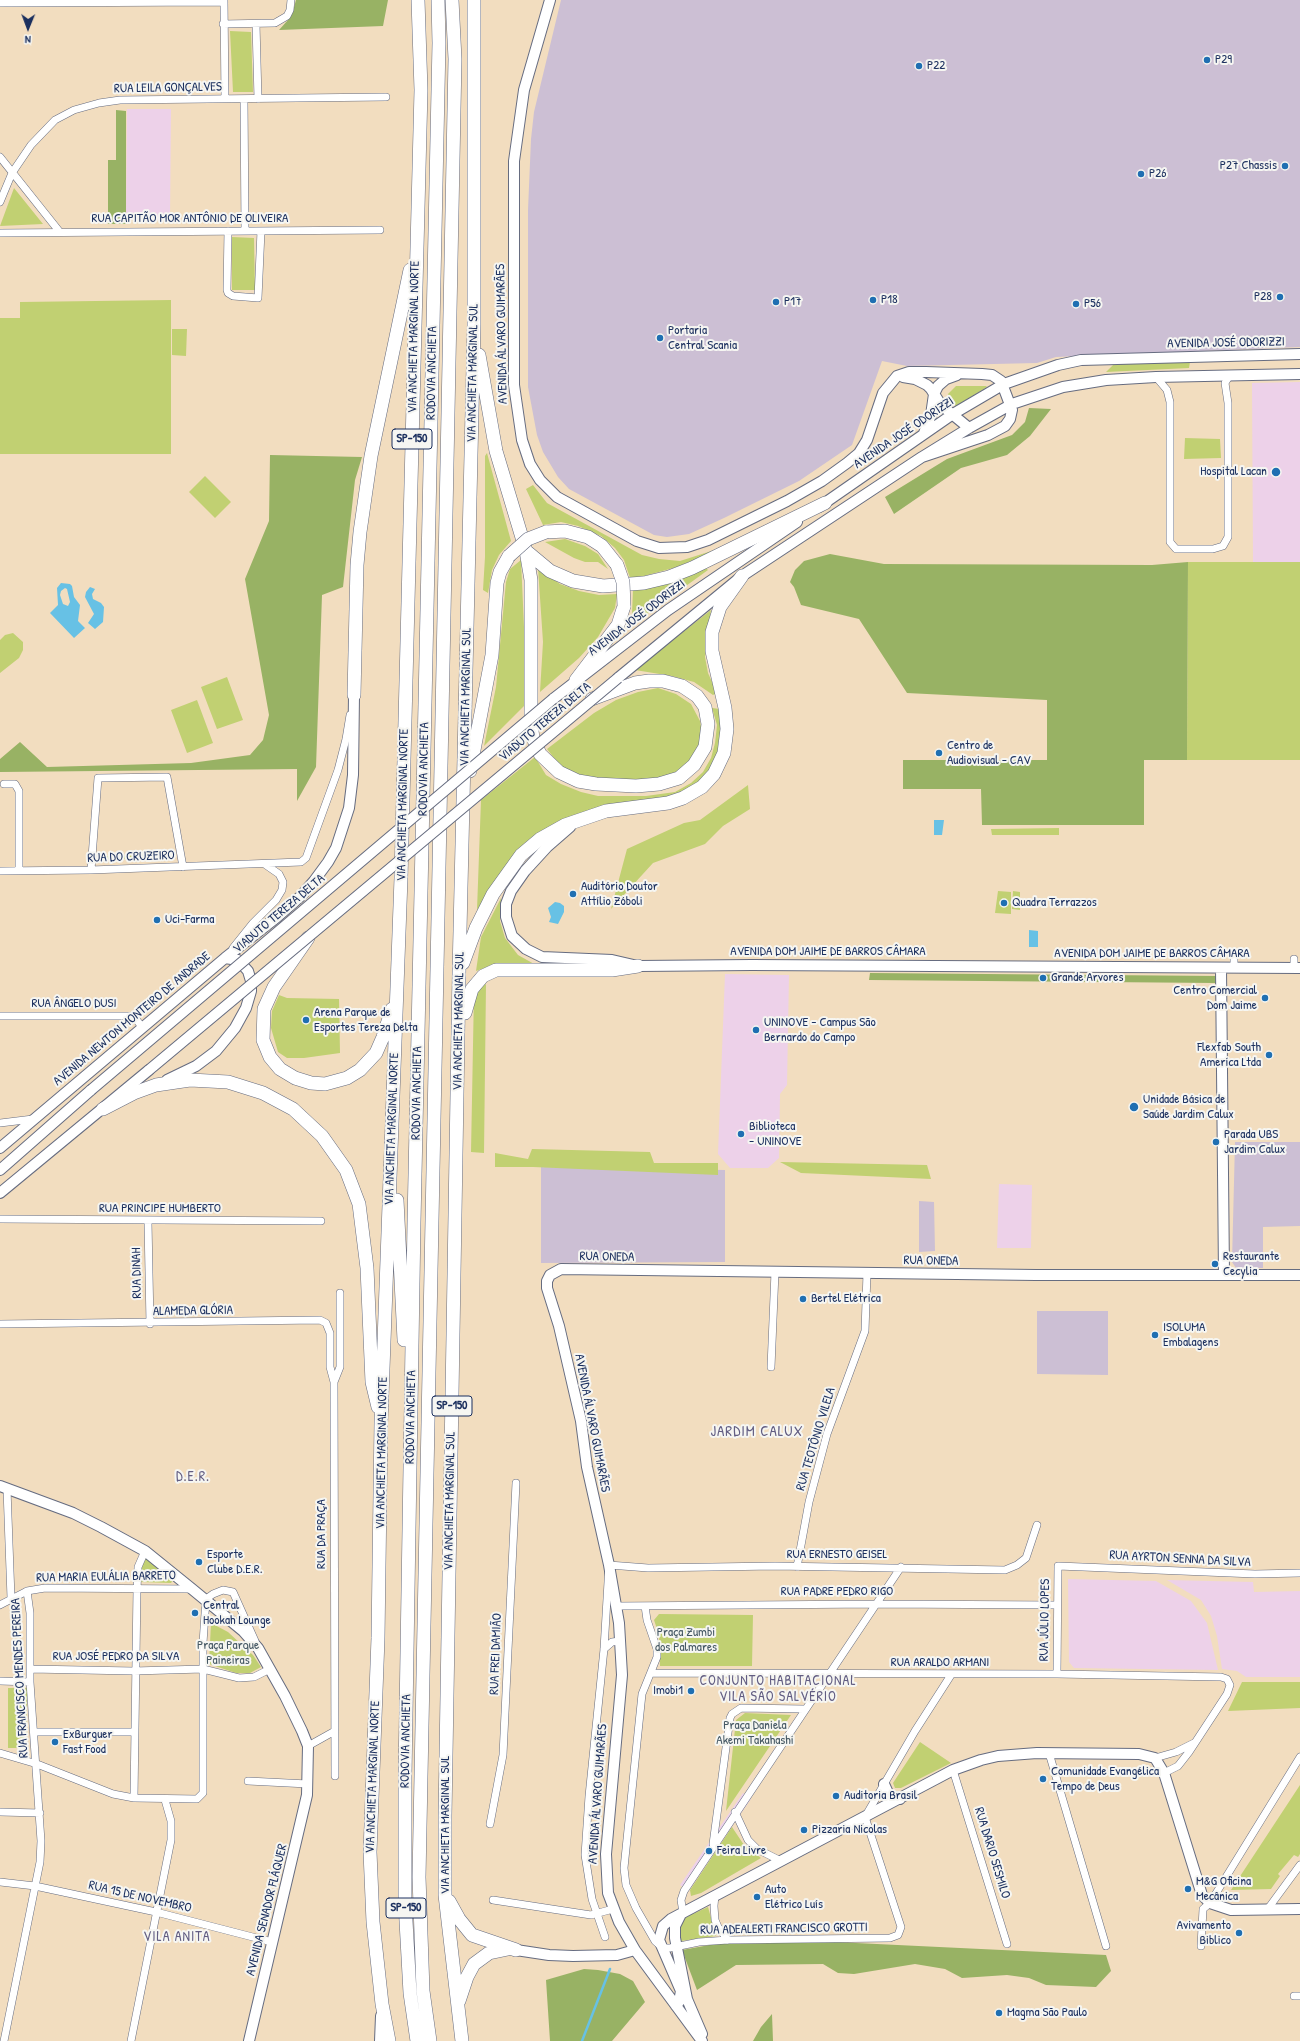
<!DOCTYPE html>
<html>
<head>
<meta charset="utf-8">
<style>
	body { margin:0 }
	#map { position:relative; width:1300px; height:2041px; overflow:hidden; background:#f2ddbf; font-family:"Patrick Hand",sans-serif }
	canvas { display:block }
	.north { position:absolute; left:8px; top:8px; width:40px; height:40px; -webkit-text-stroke:3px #f6f6f2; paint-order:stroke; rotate:181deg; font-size:11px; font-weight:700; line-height:16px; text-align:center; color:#1b2f5e }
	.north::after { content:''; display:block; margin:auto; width:14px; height:18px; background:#1b2f5e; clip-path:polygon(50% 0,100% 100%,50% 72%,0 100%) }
</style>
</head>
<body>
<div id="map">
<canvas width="1300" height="2041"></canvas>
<div class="north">N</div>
</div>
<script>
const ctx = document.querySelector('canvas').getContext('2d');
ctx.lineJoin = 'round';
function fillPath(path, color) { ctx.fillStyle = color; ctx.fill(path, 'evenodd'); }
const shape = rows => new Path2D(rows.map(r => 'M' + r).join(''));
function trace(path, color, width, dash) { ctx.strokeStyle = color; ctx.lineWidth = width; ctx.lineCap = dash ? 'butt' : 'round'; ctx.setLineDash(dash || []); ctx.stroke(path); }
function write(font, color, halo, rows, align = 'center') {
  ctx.font = font + ' "Patrick Hand",sans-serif'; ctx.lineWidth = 4; ctx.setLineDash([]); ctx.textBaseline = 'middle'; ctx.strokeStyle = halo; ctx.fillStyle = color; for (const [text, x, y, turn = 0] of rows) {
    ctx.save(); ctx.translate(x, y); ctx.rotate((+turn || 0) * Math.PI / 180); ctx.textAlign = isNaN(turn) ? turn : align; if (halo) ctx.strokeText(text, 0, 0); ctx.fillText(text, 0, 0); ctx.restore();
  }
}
fillPath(shape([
	[127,109,171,109,170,220,126,220],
	[1300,382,1300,562,1253,562,1252,383],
	[725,974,789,975,787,1085,780,1094,779,1158,768,1168,730,1168,718,1154],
	[999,1184,1032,1185,1031,1248,997,1248],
	[1068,1579,1156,1581,1191,1601,1207,1623,1218,1670,1074,1668,1069,1662],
	[1167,1580,1253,1582,1254,1592,1300,1591,1300,1677,1246,1677,1237,1671,1222,1669,1217,1636,1211,1616,1201,1600],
	[743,1793,751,1799,687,1890,680,1885]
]), '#edd1e9');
fillPath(shape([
	[561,0,1300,0,1300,347,1056,357,1037,363,907,366,882,361,852,445,799,481,724,518,689,534,667,537,654,535,569,489,558,477,543,452,537,435,528,387,528,210,531,139,534,112],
	[1235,1142,1300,1142,1300,1226,1263,1227,1263,1268,1236,1268,1232,1262],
	[541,1167,725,1170,725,1262,541,1263],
	[919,1201,934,1202,935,1251,919,1252],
	[1037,1311,1108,1311,1108,1375,1037,1374]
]), '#ccbfd4');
fillPath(shape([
	[230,31,251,32,253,92,233,92],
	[14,188,43,224,0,226],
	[232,237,254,238,255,290,232,290],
	[171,300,171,454,0,454,0,318,20,318,20,302],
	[172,329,187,329,186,356,172,355],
	[1116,362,1190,362,1189,368,1106,372],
	[956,386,986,386,987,387,956,406,950,403,948,394],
	[1185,438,1220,439,1221,458,1184,459],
	[487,453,511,541,499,555,492,570,488,593,483,590,485,557,485,456],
	[205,476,231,502,215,518,189,492],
	[533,485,547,503,642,555,659,559,680,561,724,547,677,567,644,576,630,578,624,560,615,548,601,536,578,526,561,522,543,525,526,489],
	[565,539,585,546,598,554,608,569,598,562,585,562,574,558,545,542],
	[521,560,524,627,524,706,484,746,496,687,506,582,510,569],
	[1188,562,1300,562,1300,760,1187,760],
	[704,566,708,570,625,630,632,614,633,589],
	[538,568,560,584,579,591,599,595,617,594,615,608,598,637,579,658,540,692,543,642],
	[711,610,705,657,708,673,717,693,713,695,694,682,672,676,635,670],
	[13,633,23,642,23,650,19,658,0,673,0,640,5,635],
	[227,677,243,720,217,729,201,687],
	[658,688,676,694,691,704,700,721,702,732,702,743,690,765,669,778,593,781,561,767,547,749,594,713,616,700,638,692],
	[197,700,213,743,187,753,171,710],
	[712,708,720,709,724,738,711,771,685,794,652,801,609,804,565,819,524,847,505,866,477,910,481,800,535,757,546,775,561,784,581,792,598,796,646,796,675,792,691,783,703,772,711,758,715,743,717,725],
	[748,785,750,809,723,826,705,844,653,863,611,909,627,849,684,823,700,820],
	[1059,828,1059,835,992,835,991,829],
	[171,855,171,859,103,859,103,856],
	[998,891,1011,892,1011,914,995,913],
	[1013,891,1020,892,1020,910,1012,909],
	[501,898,500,921,505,938,518,955,536,965,499,963,476,971,481,937],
	[486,984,484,1153,471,1152,474,992],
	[279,995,287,998,339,999,340,1053,304,1058,287,1058,278,1052,271,1028,272,1011],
	[532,1149,650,1152,654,1163,718,1163,718,1175,533,1167,495,1167,495,1153,528,1159],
	[780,1162,927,1165,931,1179,801,1173],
	[145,1556,174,1579,171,1583,141,1582,141,1571],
	[659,1614,753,1615,752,1666,660,1666,659,1635,654,1620],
	[211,1623,228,1632,242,1645,253,1655,261,1667,250,1673,236,1673,209,1664],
	[1242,1682,1300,1682,1300,1708,1228,1711],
	[8,1688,27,1688,27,1748,8,1748],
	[745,1713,791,1715,726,1811,736,1720],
	[920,1742,951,1763,901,1788,895,1788,893,1783],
	[1300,1785,1300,1854,1298,1857,1294,1855,1278,1874,1280,1876,1271,1889,1231,1890],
	[732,1827,744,1845,761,1858,701,1893,691,1896,690,1890],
	[708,1907,716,1936,681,1941,678,1927,686,1917]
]), '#c1d072');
fillPath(shape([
	[296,0,388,0,383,26,279,30,288,20,293,11],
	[116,110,126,111,126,224,108,224,108,160,116,160],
	[1029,408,1051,409,1030,436,1007,455,961,468,894,514,885,497,947,459,1012,435,1025,422],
	[270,455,362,457,355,480,343,587,322,595,316,767,297,801,297,769,0,772,0,759,20,742,47,767,191,763,250,755,263,740,269,715,245,579,269,521],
	[830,554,884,564,1152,565,1188,562,1187,760,1144,760,1144,825,982,825,981,789,903,789,903,760,1047,760,1047,700,907,693,859,619,801,605,794,587,790,582,795,570,804,561],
	[870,973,1217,976,1216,983,869,980],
	[835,1942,1106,1955,1111,1971,1096,1987,1046,1985,1029,1978,1007,1975,962,1978,945,1969,915,1964,854,1974,838,1973,823,1964,736,1965,697,1990,682,1950,715,1944],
	[584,1969,598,1970,620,1974,633,1981,645,2002,612,2041,550,2041,546,1980],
	[772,2014,773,2041,753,2041,761,2027]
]), '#98b264');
fillPath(shape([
	[61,583,70,584,72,586,74,597,80,605,78,621,85,628,74,638,50,613,58,605,57,588],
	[65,588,67,589,70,602,68,606,63,604,60,595,61,591],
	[90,587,95,589,92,594,93,599,101,603,104,607,103,622,95,629,88,623,94,614,85,597,86,592],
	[934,820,944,820,942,835,934,835],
	[555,902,560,903,564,906,564,912,558,924,549,922,551,917,548,908],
	[1029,930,1038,931,1038,947,1029,947]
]), '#67c1e5');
trace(shape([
	[582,2041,610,1969]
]), '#67c1e5', 2.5);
const street = shape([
	[224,0,225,99],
	[0,3,224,2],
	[223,24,275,23,287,16,290,10,291,0],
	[256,24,258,99],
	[244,99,245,230],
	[0,157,59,231],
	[0,202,12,173,31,145,55,120,74,110,99,103,120,100,386,97],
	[228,231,227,290,228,293,233,296,258,298,261,231],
	[0,233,380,230],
	[1156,377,1167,390,1170,402,1170,542,1176,549,1213,549,1223,546,1228,537,1228,403,1225,383,1230,375],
	[4,784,15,784,19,791,19,871],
	[91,870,98,778,167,777,183,867],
	[0,871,91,870,301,862,306,858,338,770,346,739,350,715],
	[233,948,253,923,276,900,282,890,283,882,279,874,266,865],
	[1234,968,1234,956],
	[1294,968,1294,959],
	[0,1016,129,1016,135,1018,143,1028],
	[0,1123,33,1119],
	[0,1219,321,1221],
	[148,1222,150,1324],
	[0,1324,320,1320,326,1323,330,1333,330,1367,334,1382],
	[771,1367,775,1272],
	[7,1489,11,1598],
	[797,1567,809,1502,827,1434,865,1331,867,1273],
	[0,1605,27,1591,45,1588,192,1589],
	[616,1606,878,1604,1057,1605],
	[645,1606,647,1620,657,1649,657,1657,642,1694,624,1868,626,1885,636,1908,655,1941,663,1948,670,1948,699,1942,728,1940,890,1938,898,1935,901,1927,865,1817,915,1731,951,1675],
	[604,1649,612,1642,620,1641],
	[30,1669,134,1671,203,1669,239,1678,254,1677,270,1669],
	[651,1673,1057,1674,1221,1677,1227,1679,1230,1685,1227,1694,1189,1752,1178,1766,1164,1773],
	[1057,1674,1058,1566,1255,1574,1300,1573],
	[0,1681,30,1682],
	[34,1732,134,1732],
	[308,1746,333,1732],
	[0,1753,37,1764,113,1794,134,1798,197,1799,203,1793,203,1643,206,1599,213,1594,223,1590,233,1592,255,1641],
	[1049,1753,1106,1946],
	[1155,1758,1176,1752,1194,1743],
	[953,1770,1007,1944],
	[335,1776,334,1382,340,1367,340,1293],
	[248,1781,308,1784],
	[134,1798,137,1589,138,1567,145,1551],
	[0,1812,40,1813],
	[735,1812,748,1840,757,1849,781,1861],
	[490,1824,503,1755,516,1483],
	[713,1844,730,1718,732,1714,741,1708,804,1709],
	[0,1882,35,1886,156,1912,272,1942],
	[715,1895,714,1906,715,1920,718,1927,728,1940],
	[493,1900,591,1915,613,1909],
	[1267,1910,1300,1865],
	[683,1913,681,1900,684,1891,901,1567],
	[605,1937,592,1899,585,1855,589,1796,604,1649,609,1565,648,1568,775,1566,1005,1570,1017,1565,1026,1558,1037,1525],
	[1201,1946,1203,1909,1210,1903,1300,1757],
	[1294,1996,1300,1996],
	[4,2041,40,1862,41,1841,30,1682,30,1613,27,1591],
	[131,2041,171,1840,171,1821,165,1800]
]);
const secondary = shape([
	[550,0,524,90,514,161,514,385,522,440,530,464,540,480,557,497,568,503,637,541,659,548,687,547,708,540,787,501,822,481,847,463,859,453,867,440,883,393,897,376,909,372,926,372,982,374,992,375,1001,381,1012,410,1010,419,1005,426,988,435,922,457],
	[903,377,915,379,927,385,931,389,941,405,969,428],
	[924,433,931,415,934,394,938,386,946,379,957,375],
	[819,507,953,414,1004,384,1058,365,1081,360,1300,354],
	[618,678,742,576,922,457,969,428,1012,404,1063,387,1106,380,1156,377,1300,374],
	[553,699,668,610,797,522],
	[570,827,547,847,525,871,511,891,506,904,506,917,512,936,526,949,542,957,612,960,638,966,752,965,1300,968],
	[1221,968,1224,1275],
	[167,1080,196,1066,216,1051,235,1028,246,1008,251,991,251,981,248,971,238,960,225,958],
	[0,1148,225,958,277,917,301,896,314,881,328,862,336,848,349,808,353,775,354,695],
	[0,1170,91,1090],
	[0,1193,149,1070],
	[0,1486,73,1513,101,1527,145,1551,192,1589,243,1631,258,1648,285,1696,302,1731,308,1746,307,1795,249,2041],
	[884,1784,889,1795,900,1799],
	[681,1914,675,1926,675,1938,687,1999,702,2034],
	[516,1950,549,1955,573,1956,617,1955,635,1950],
	[676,2006,679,2002,681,1991,659,1940,663,1926,671,1919,953,1770,981,1760,998,1756,1037,1753,1139,1754,1155,1758,1164,1773,1202,1895,1210,1903,1231,1910,1300,1909],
	[380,2041,381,2016],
	[702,2041,635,1950,619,1922,608,1893,606,1854,622,1675,619,1623,609,1565,587,1467,581,1421,559,1326,547,1288,547,1281,550,1275,561,1269,1036,1275,1300,1275]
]);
const highway = shape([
	[479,355,496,451,526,551,531,580,531,724,533,738,540,754,559,772,578,781,596,784,636,786,659,784,679,778,694,765,705,747,708,724,705,707,697,696,682,686,663,681,649,681,635,683,592,699],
	[546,532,565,531,588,537,602,546,617,565],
	[526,551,550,571,573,581,603,586,644,583,669,577,692,568,825,503],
	[576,680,618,625,624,606],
	[354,695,357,565,360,532,371,456,410,270],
	[470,771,492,655,497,583,500,572,509,556],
	[308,938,274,987,264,1009,263,1040,270,1057,280,1069,295,1078,311,1083,325,1084,347,1078,360,1070,376,1053,383,1037,392,1009],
	[463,963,476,928,493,894,521,855,540,839,565,825,606,811,668,803,683,798,702,787,714,774,724,753,727,729,725,708,712,651,712,632,720,607,742,576],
	[465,1013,472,989,483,976,496,970,612,970,638,966],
	[103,1109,134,1093,156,1085,190,1080,228,1082,263,1093,293,1109,322,1136,346,1170,359,1204,367,1268,372,1382,378,1407],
	[397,1200,404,1340],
	[449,1901,459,1919,472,1935,516,1950],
	[459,2001,467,1977,474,1964,489,1953,508,1949],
	[389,2041,382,2004,373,1922,370,1852,378,1638,381,1423,401,878,421,90,418,0],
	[417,2041,410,1993,405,1903,405,1775,414,1222,439,43,438,0],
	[430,2041,423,1991,419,1877,455,59,452,0],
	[462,2041,445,1895,445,1815,459,974,474,325,474,0]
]);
trace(street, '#666c80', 8);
trace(secondary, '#666c80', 12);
trace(highway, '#666c80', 14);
trace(street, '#fff', 7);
trace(secondary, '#fff', 10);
trace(highway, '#fff', 13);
const secondaryBridge = shape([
	[149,1070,618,678],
	[91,1090,553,699]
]);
const highwayBridge = shape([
	[509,556,528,539,546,532],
	[617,565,623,582,624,606]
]);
trace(secondaryBridge, '#666c80', 12, []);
trace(highwayBridge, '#666c80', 14, []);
trace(secondaryBridge, '#fff', 10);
trace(highwayBridge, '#fff', 13);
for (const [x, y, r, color] of [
	[1207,60,4,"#1f6fb2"],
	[919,66,4,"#1f6fb2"],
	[1285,166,4,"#1f6fb2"],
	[1141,174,4,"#1f6fb2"],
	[1280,297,4,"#1f6fb2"],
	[873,300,4,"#1f6fb2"],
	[776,302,4,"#1f6fb2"],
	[1076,304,4,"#1f6fb2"],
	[660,338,4,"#1f6fb2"],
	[1276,472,5,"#1f6fb2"],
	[939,753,4,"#1f6fb2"],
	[573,894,4,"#1f6fb2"],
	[1004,903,4,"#1f6fb2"],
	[157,920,4,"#1f6fb2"],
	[1043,978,4,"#1f6fb2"],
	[1265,998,4,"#1f6fb2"],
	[306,1020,4,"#1f6fb2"],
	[756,1030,4,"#1f6fb2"],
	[1269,1055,4,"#1f6fb2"],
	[1134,1107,5,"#1f6fb2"],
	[741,1134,4,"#1f6fb2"],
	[1216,1142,4,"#1f6fb2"],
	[1215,1264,4,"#1f6fb2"],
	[803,1299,4,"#1f6fb2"],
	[1155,1335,4,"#1f6fb2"],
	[199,1562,4,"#1f6fb2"],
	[195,1613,4,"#1f6fb2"],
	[691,1691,4,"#1f6fb2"],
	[55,1742,4,"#1f6fb2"],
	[1043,1779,4,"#1f6fb2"],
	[836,1796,4,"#1f6fb2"],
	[804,1830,4,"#1f6fb2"],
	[709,1851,4,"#1f6fb2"],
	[1188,1889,4,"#1f6fb2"],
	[757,1897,4,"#1f6fb2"],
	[1239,1933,4,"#1f6fb2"],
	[999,2013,4,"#1f6fb2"]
]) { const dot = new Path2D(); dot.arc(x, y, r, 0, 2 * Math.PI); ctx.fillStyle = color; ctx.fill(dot); trace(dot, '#f6f6f2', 1.5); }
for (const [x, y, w] of [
	[412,439,40],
	[452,1406,40],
	[406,1908,40]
]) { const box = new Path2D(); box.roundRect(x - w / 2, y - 10, w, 20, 3); ctx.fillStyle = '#f6f6f2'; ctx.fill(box); trace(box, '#1b2f5e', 1); }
write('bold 12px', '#1b2f5e', null, [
	["SP-150",412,439],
	["SP-150",452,1406],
	["SP-150",406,1908]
]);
write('13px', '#1b2f5e', '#f6f6f2', [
	["P29",1215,60],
	["P22",927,66],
	["P27 Chassis",1277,166,"right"],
	["P26",1149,174],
	["P28",1272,297,"right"],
	["P18",881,300],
	["P17",784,302],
	["P56",1084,304],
	["Portaria",668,331],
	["Central Scania",668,346],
	["Hospital Lacan",1267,472,"right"],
	["Centro de",947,746],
	["Audiovisual - CAV",947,761],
	["Auditório Doutor",581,887],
	["Attílio Zóboli",581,902],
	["Quadra Terrazzos",1012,903],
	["Uci-Farma",165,920],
	["Grande Arvores",1051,978],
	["Centro Comercial",1257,991,"right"],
	["Dom Jaime",1257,1006,"right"],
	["Arena Parque de",314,1013],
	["Esportes Tereza Delta",314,1028],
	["UNINOVE - Campus São",764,1023],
	["Bernardo do Campo",764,1038],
	["Flexfab South",1261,1048,"right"],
	["America Ltda",1261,1063,"right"],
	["Unidade Básica de",1143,1100],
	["Saúde Jardim Calux",1143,1115],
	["Biblioteca",749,1127],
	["- UNINOVE",749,1142],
	["Parada UBS",1224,1135],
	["Jardim Calux",1224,1150],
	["Restaurante",1223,1257],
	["Cecylia",1223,1272],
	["Bertel Elétrica",811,1299],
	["ISOLUMA",1163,1328],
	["Embalagens",1163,1343],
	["Esporte",207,1555],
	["Clube D.E.R.",207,1570],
	["Central",203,1606],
	["Hookah Lounge",203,1621],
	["Imobi1",683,1691,"right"],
	["ExBurguer",63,1735],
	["Fast Food",63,1750],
	["Comunidade Evangélica",1051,1772],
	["Tempo de Deus",1051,1787],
	["Auditoria Brasil",844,1796],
	["Pizzaria Nicolas",812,1830],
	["Feira Livre",717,1851],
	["M&G Oficina",1196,1882],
	["Mecânica",1196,1897],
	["Auto",765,1890],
	["Elétrico Luís",765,1905],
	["Avivamento",1231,1926,"right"],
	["Biblico",1231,1941,"right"],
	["Magma São Paulo",1007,2013]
], 'left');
write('13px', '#1b2f5e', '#f6f6f2', [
	["RUA LEILA GONÇALVES",168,88,-1],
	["RUA CAPITÃO MOR ANTÔNIO DE OLIVEIRA",190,219],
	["AVENIDA ÁLVARO GUIMARÃES",502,334,-91],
	["VIA ANCHIETA MARGINAL NORTE",414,337,-89],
	["AVENIDA JOSÉ ODORIZZI",1226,343,-1],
	["RODOVIA ANCHIETA",432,373,-89],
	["VIA ANCHIETA MARGINAL SUL",473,373,-89],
	["AVENIDA JOSÉ ODORIZZI",904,433,-34],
	["AVENIDA JOSÉ ODORIZZI",637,618,-37],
	["VIA ANCHIETA MARGINAL SUL",466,697,-89],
	["VIADUTO TEREZA DELTA",545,722,-40],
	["RODOVIA ANCHIETA",424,769,-89],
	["VIA ANCHIETA MARGINAL NORTE",403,805,-89],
	["RUA DO CRUZEIRO",131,857,-2],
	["VIADUTO TEREZA DELTA",279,914,-40],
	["AVENIDA DOM JAIME DE BARROS CÂMARA",828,952],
	["AVENIDA DOM JAIME DE BARROS CÂMARA",1152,954],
	["RUA ÂNGELO DUSI",74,1004],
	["AVENIDA NEWTON MONTEIRO DE ANDRADE",132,1019,-40],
	["VIA ANCHIETA MARGINAL SUL",459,1021,-89],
	["RODOVIA ANCHIETA",417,1093,-89],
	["VIA ANCHIETA MARGINAL NORTE",392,1129,-88],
	["RUA PRINCIPE HUMBERTO",160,1209],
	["RUA ONEDA",607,1257,1],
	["RUA ONEDA",931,1261,1],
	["RUA DINAH",137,1273,-91],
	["ALAMEDA GLÓRIA",193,1311,-1],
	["RODOVIA ANCHIETA",411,1417,-89],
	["AVENIDA ÁLVARO GUIMARÃES",592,1423,79],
	["RUA TEOTÔNIO VILELA",816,1439,-73],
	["VIA ANCHIETA MARGINAL NORTE",382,1453,-89],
	["VIA ANCHIETA MARGINAL SUL",450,1501,-89],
	["RUA DA PRAÇA",322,1534,-90],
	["RUA ERNESTO GEISEL",837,1555],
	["RUA AYRTON SENNA DA SILVA",1180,1559,3],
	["RUA MARIA EULÁLIA BARRETO",106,1577,-1],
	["RUA PADRE PEDRO RIGO",837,1592],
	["RUA JÚLIO LOPES",1045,1620,-89],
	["RUA FREI DAMIÃO",496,1654,-88],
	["RUA JOSÉ PEDRO DA SILVA",116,1657],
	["RUA ARALDO ARMANI",940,1663],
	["RUA FRANCISCO MENDES PEREIRA",20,1678,-93],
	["RODOVIA ANCHIETA",406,1741,-89],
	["VIA ANCHIETA MARGINAL NORTE",373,1777,-88],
	["AVENIDA ÁLVARO GUIMARÃES",598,1794,-86],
	["VIA ANCHIETA MARGINAL SUL",446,1825,-90],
	["RUA DARIO SESMILO",992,1853,73],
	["RUA 15 DE NOVEMBRO",140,1897,13],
	["AVENIDA SENADOR FLÁQUER",267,1910,-76],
	["RUA ADEALERTI FRANCISCO GROTTI",784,1929,-1]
]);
write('13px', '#445763', '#f6f6f2', [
	["Praça Zumbi",686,1633],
	["dos Palmares",686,1648],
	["Praça Parque",228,1646],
	["Paineiras",228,1661],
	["Praça Daniela",755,1726],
	["Akemi Takahashi",755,1741]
]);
ctx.letterSpacing = '1px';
write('14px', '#625d82', '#f6f6f2', [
	["D.E.R.",193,1477],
	["CONJUNTO HABITACIONAL",778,1681],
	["VILA SÃO SALVÉRIO",778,1697],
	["VILA ANITA",177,1937]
]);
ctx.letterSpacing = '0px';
ctx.letterSpacing = '1px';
write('15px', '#625d82', '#f6f6f2', [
	["JARDIM CALUX",757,1432]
]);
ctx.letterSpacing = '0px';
</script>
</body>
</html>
